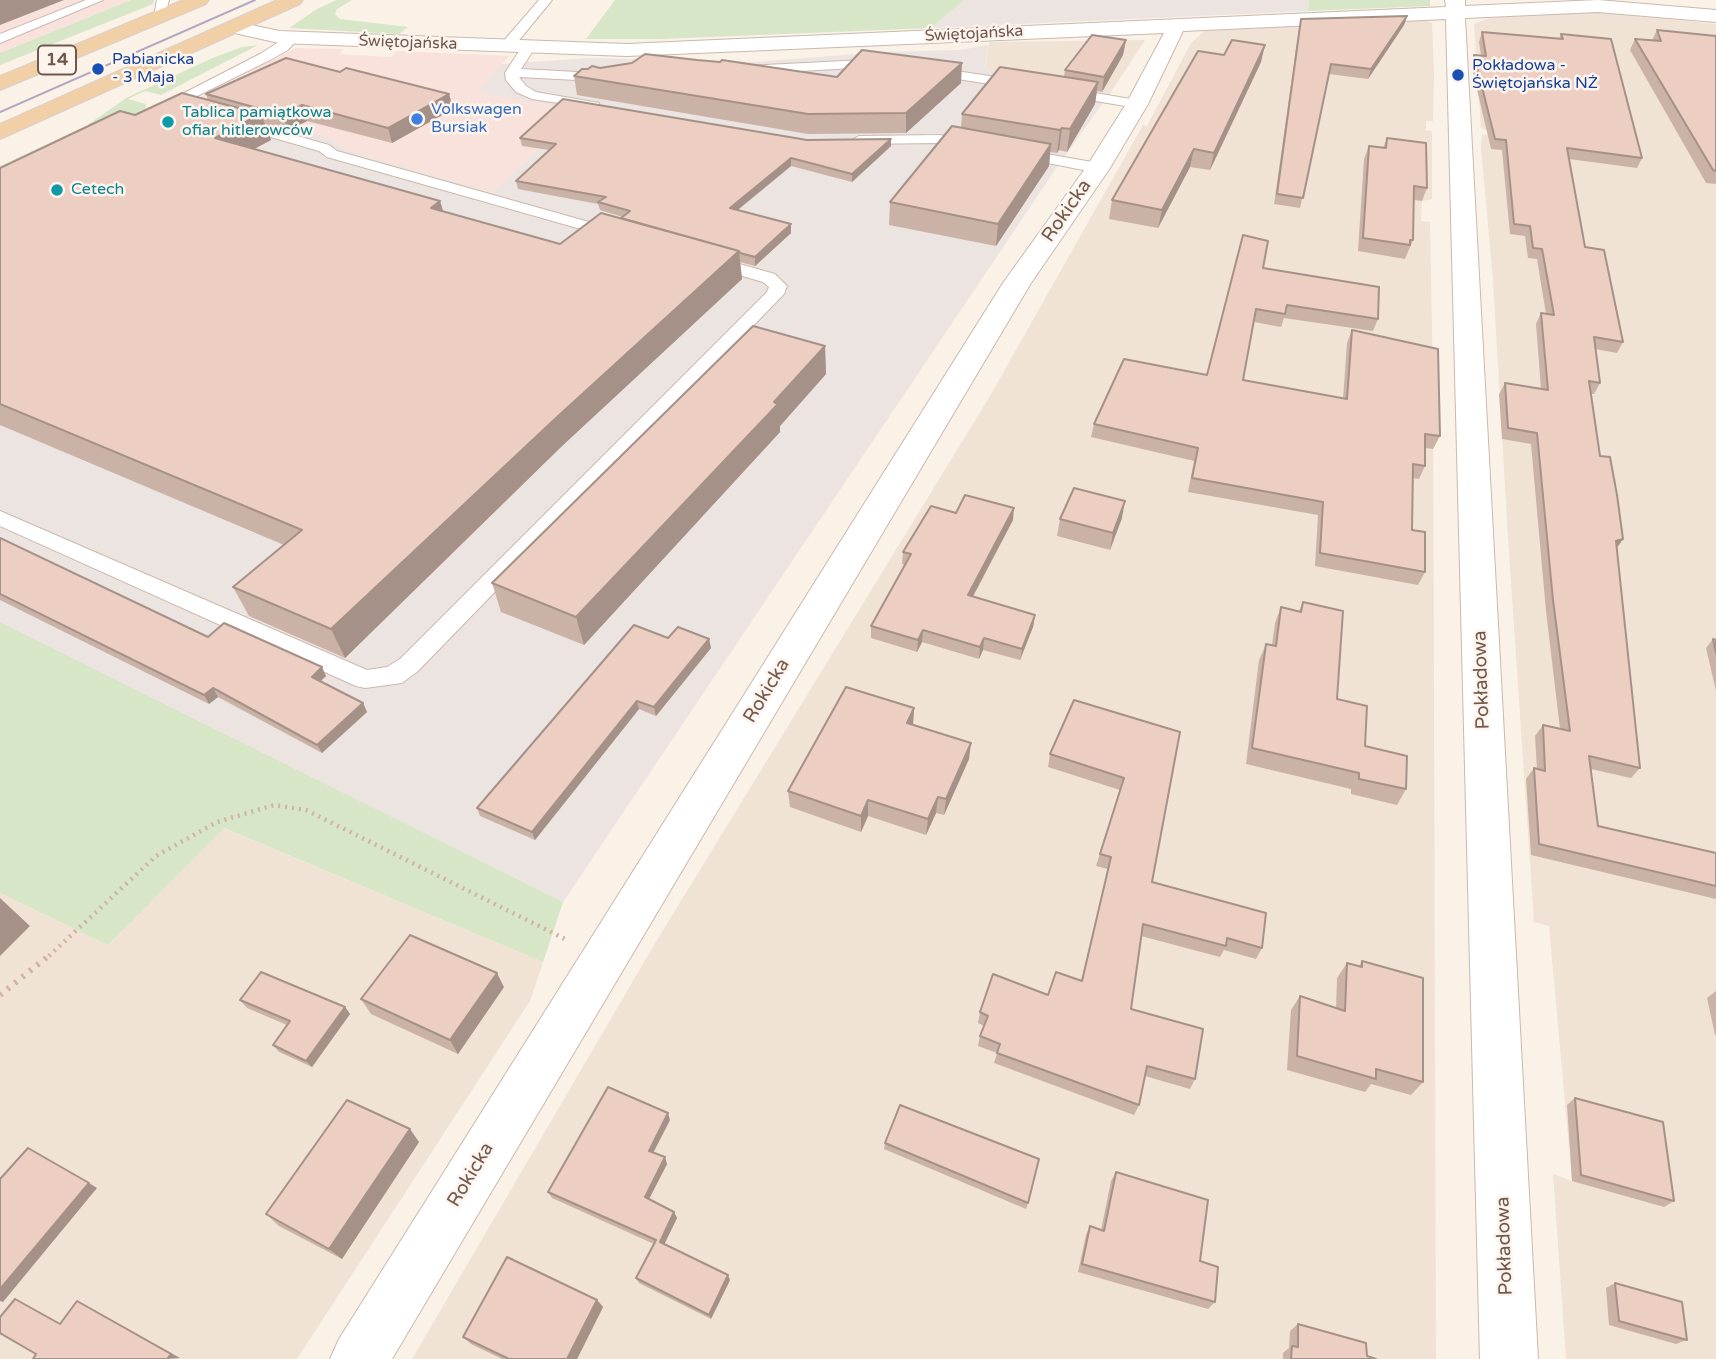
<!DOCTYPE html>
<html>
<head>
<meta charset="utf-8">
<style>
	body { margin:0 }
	canvas { display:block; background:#faf1e7 }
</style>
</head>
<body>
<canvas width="1716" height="1359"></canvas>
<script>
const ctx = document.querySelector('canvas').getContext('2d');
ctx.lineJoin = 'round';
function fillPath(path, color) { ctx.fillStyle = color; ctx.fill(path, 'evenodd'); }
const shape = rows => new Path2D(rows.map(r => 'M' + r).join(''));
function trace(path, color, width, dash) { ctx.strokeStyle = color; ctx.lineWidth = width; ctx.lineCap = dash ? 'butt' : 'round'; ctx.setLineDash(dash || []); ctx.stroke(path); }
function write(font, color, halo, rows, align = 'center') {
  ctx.font = font + ' "Varela Round",sans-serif'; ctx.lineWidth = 5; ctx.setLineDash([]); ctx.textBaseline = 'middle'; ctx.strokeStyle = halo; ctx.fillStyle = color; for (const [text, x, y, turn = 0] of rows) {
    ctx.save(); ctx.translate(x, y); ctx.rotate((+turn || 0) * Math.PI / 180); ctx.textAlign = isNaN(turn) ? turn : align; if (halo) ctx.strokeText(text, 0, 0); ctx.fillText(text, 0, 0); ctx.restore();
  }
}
fillPath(shape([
	[1596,12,1716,24,1716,1359,1566,1359,1553,1174,1572,1181,1549,926,1534,922,1508,538,1493,280,1481,148,1482,134,1488,135,1489,131,1481,128,1474,24,1490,18],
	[1425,20,1432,23,1434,73,1433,121,1426,121,1426,130,1432,131,1432,199,1422,201,1421,221,1430,222,1433,383,1436,1359,412,1359,654,945,990,396,1143,125,1147,126,1191,43,1204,31],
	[1145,40,1111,92,985,70,989,42],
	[223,828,543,962,530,1001,297,1359,0,1359,0,893,108,945]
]), '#f1e2d6');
fillPath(shape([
	[0,0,131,0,0,53],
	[296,48,343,49,340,54,391,57,396,51,509,56,479,92,580,110,493,193,345,150,331,138,193,101]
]), '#f9e2dc');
fillPath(shape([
	[964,0,1309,0,1308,11,931,28],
	[988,45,985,70,1111,92,1057,167,563,902,0,622,0,182,236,111,331,138,345,150,493,193,579,110,478,92,502,64,589,58,755,62,882,52,960,50]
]), '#ebe4e0');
fillPath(shape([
	[131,0,154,0,153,4,0,65,0,53],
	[337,0,352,0,337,9,335,14,340,19,408,27,399,34,289,28,317,9],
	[615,0,964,0,931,28,660,39,586,39],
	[1309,0,1430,0,1430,6,1308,11],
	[258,45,161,95,145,91,128,99,146,104,145,112,0,182,0,166,86,126,128,97,215,57,242,47],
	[0,622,563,902,543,962,224,828,108,945,0,893]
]), '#d6e6c7');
const lane = shape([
	[86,0,103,0,0,43,0,34,86,0],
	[157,0,169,0,164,19,160,20,154,16,157,0],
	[539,0,552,0,511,50,501,50,501,44,539,0],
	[291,34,296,35,296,41,288,50,270,60,165,112,160,113,153,109,260,54,291,34],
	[528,44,535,48,521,69,577,72,610,69,610,75,577,80,519,77,526,86,536,92,599,103,599,109,532,99,516,92,506,80,505,73,523,45,528,44],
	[884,59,889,60,889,66,746,74,739,70,746,66,884,59],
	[930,67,1022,81,1029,85,1022,89,925,74,923,71,930,67],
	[1065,88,1137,100,1144,104,1137,108,1060,95,1058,92,1065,88],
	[238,119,329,145,337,151,621,231,623,234,621,237,609,237,327,157,319,151,233,126,231,123,238,119],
	[940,135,977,142,979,145,972,149,940,143,859,144,852,140,859,136,940,135],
	[1018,149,1098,163,1106,168,1098,173,1013,156,1011,153,1018,149],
	[711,256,775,274,787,286,784,294,418,671,402,683,365,688,356,686,0,526,0,511,367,670,387,667,400,659,767,292,769,287,763,282,705,265,703,261,711,256]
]);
const street = shape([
	[1445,0,1465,0,1465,6,1598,0,1716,10,1716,22,1598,12,1465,18,1538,1359,1480,1359,1446,19,1183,31,1148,104,1110,168,1031,283,392,1359,330,1359,339,1339,1003,283,1087,166,1126,104,1164,33,627,56,279,43,226,31,223,27,226,23,233,21,279,31,627,44,1446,7,1445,0]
]);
const primary = shape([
	[183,0,209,0,206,4,0,90,0,76,183,0],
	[277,0,303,0,300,4,0,139,0,124,277,0]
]);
trace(lane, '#cbb9ae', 2);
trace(street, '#cbb9ae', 2);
trace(primary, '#d7d0cd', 2);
trace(shape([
	[49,956,156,856,217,822,274,805,306,810,565,939]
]), '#d1b2a5', 4.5, [2, 5]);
trace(shape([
	[0,995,51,954]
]), '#d1b2a5', 6, [2.5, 7]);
fillPath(lane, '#fff');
fillPath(street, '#fff');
fillPath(primary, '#f1cfa7');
trace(shape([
	[0,112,255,0]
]), '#b3a7c2', 2);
fillPath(shape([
	[1407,16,1404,25,1368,79,1329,74,1300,208,1274,204,1299,28,1301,19],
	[1657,30,1716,36,1716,184,1706,183,1630,50,1635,39,1652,40],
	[1482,32,1559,39,1561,34,1642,158,1637,168,1569,159,1585,247,1623,342,1617,353,1595,349,1600,383,1594,394,1591,394,1600,456,1623,539,1617,548,1640,768,1631,778,1591,769,1598,826,1716,853,1716,899,1531,855,1526,779,1534,768,1537,769,1535,736,1543,725,1560,729,1546,611,1531,444,1502,439,1499,394,1505,383,1541,389,1536,324,1541,313,1546,314,1537,259,1528,258,1525,236,1510,234,1502,150,1491,149,1471,64,1474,55,1481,55,1479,42],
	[1126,40,1123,55,1102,92,1097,91,1095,104,1067,152,1059,150,1057,153,1050,152,1049,166,996,246,889,225,890,202,961,128,962,114,1064,77,1065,70],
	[1261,62,1210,170,1190,167,1158,228,1109,219,1112,200],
	[600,68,837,77,961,83,906,133,808,134,577,95,574,76,588,69],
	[340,72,449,94,453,109,392,143,307,121,288,131,265,124,271,140,254,149,440,201,443,211,560,244,623,217,600,210,598,204,518,189,516,181,549,150,522,146,520,138,807,140,891,139,891,146,852,182,791,166,738,210,791,224,791,233,755,266,740,262,742,279,562,446,345,658,249,616,233,587,284,545,0,425,0,168,135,115,208,100,206,94],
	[1387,138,1427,188,1422,201,1414,200,1413,240,1405,259,1358,251,1364,159,1369,146,1383,148],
	[1263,268,1378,319,1373,331,1284,318,1281,327,1254,322,1243,380,1343,399,1347,343,1352,330,1440,436,1433,449,1425,448,1425,466,1419,479,1413,478,1412,530,1425,572,1418,585,1315,566,1318,515,1188,492,1194,461,1091,437,1094,424,1207,375],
	[825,346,826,374,780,426,780,432,584,645,501,612,492,583],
	[956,513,1013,520,973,597,1035,615,1033,627,1020,660,983,650,979,659,922,642,917,652,871,638,871,626,905,565,902,564,903,552],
	[1122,518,1110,550,1057,536,1060,519],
	[0,538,208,637,326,676,321,681,363,703,367,712,322,753,218,697,209,704,0,600],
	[1303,602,1337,699,1365,746,1406,789,1397,805,1351,794,1351,789,1246,764,1259,660,1266,644,1272,645,1275,623,1281,607,1299,611],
	[668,638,709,639,711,648,656,716,639,709,535,840,480,816,477,808],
	[1713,639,1716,640,1716,691,1706,648],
	[914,708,913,724,969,759,944,815,936,813,926,835,868,816,861,832,790,807,788,791],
	[1180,732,1152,882,1262,948,1256,959,1224,950,1220,957,1141,936,1131,1009,1195,1079,1190,1089,1145,1076,1139,1105,1134,1115,994,1063,997,1053,978,1046,980,1036,984,1026,978,1023,980,1012,1048,995,1081,981,1108,869,1096,866,1120,790,1048,767,1050,754],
	[1362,961,1423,1082,1411,1095,1371,1084,1365,1092,1287,1070,1291,1010,1300,996,1336,1008,1337,978,1347,963,1359,966],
	[504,987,458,1054,371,1014,361,999],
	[1716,991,1716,1035,1715,1035,1707,998],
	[240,1000,345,1007,350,1014,312,1067,279,1052,273,1045,287,1025,247,1008],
	[1575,1098,1674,1201,1664,1207,1572,1181,1567,1105],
	[670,1120,653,1153,667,1164,649,1199,674,1212,677,1218,664,1244,730,1280,711,1319,639,1283,636,1278,654,1244,552,1198,548,1192],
	[419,1142,342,1259,279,1226,266,1214],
	[885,1143,1028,1203,1026,1209,884,1149],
	[1116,1172,1200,1261,1215,1302,1208,1309,1078,1272,1086,1235,1090,1226,1101,1230,1111,1181],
	[1615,1283,1687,1340,1676,1344,1609,1325,1606,1288],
	[597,1300,603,1307,577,1359,502,1359,471,1344,463,1337],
	[1298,1324,1367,1356,1376,1359,1283,1359,1283,1353,1289,1348,1290,1331]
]), '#cbb2a7');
fillPath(shape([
	[0,0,64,0,0,25],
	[1407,16,1404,25,1368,79,1371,69],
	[1126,40,1123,55,1102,92,1104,77],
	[1265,45,1261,62,1210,170,1214,153],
	[962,63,961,83,906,133,906,113],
	[1098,82,1095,104,1067,152,1070,129],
	[449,94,453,109,392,143,388,128],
	[302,105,307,121,288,131,283,115],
	[261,114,271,140,226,164,215,138],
	[1062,128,1059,150,1057,153,1060,130],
	[891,139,891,146,852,182,852,174],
	[1051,144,1049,166,996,246,998,224],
	[1194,149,1190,167,1158,228,1162,210],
	[791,158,791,166,730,216,730,208],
	[440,201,448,228,431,208],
	[791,224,791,233,755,266,755,257],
	[739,251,742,279,562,446,345,658,331,629,556,418],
	[825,346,826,374,780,426,780,432,584,645,576,617],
	[1125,501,1122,518,1110,550,1113,533],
	[1014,508,1013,520,967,607,968,595],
	[1623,539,1615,550,1616,541],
	[1035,615,1033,627,1020,660,1022,649],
	[923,630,922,642,917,652,918,640],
	[984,638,983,650,979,659,980,647],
	[709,639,711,648,656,716,654,707],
	[322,667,326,676,316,685,312,677],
	[213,688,218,697,209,704,204,695],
	[637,701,639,709,535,840,532,832],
	[363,703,367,712,322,753,317,745],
	[914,708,913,725,907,723],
	[971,743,969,759,944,815,946,799],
	[938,797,936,813,926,835,928,819],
	[868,800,868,816,861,832,861,816],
	[0,898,30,926,0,956],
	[497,973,504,987,458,1054,450,1040],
	[345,1007,350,1014,312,1067,306,1061],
	[668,1113,670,1120,651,1157,649,1151],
	[410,1129,419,1142,342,1259,329,1249],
	[665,1157,667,1164,647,1203,645,1197],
	[89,1183,97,1188,3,1302,0,1301,0,1289],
	[674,1212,677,1218,663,1247,660,1242],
	[728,1275,730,1280,711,1319,709,1315],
	[597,1300,603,1307,577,1359,567,1359],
	[87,1306,180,1358,167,1359]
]), '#a59188');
const building = shape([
	[1407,16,1371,69,1331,64,1303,198,1277,194,1301,19,1407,16],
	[1657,30,1716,36,1716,171,1713,170,1635,39,1661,41,1657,30],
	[1482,32,1563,39,1561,34,1611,39,1642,158,1567,148,1585,247,1604,250,1623,342,1594,337,1600,383,1589,381,1600,456,1610,457,1617,495,1623,539,1616,541,1640,768,1589,756,1598,826,1716,853,1716,886,1539,844,1534,768,1545,771,1543,725,1570,731,1553,600,1537,433,1508,428,1505,383,1548,390,1541,313,1554,315,1542,249,1533,248,1530,226,1514,224,1506,140,1495,139,1474,55,1486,56,1482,32],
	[1092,35,1126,40,1104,77,1065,70,1092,35],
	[1232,40,1265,45,1214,153,1194,149,1162,210,1112,200,1198,51,1224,55,1232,40],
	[862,50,962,63,906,113,808,114,574,76,582,69,588,69,592,66,600,68,632,63,645,54,697,60,720,62,722,60,837,77,862,50],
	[286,58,340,72,346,68,449,94,388,128,302,105,283,115,206,94,286,58],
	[1000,67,1098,82,1070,129,1062,128,1060,130,962,114,1000,67],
	[182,93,261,114,215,138,440,201,431,208,560,244,601,213,739,251,556,418,331,629,233,587,302,530,0,404,0,168,120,111,135,115,182,93],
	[563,99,807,140,891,139,852,174,791,158,730,208,791,224,755,257,740,253,739,251,621,218,630,211,598,202,606,197,516,181,556,144,520,138,563,99],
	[952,126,1051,144,998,224,890,202,952,126],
	[1387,138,1426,143,1427,188,1414,186,1413,240,1410,240,1410,245,1363,238,1369,146,1386,148,1387,138],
	[1243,235,1268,241,1263,268,1379,287,1378,319,1287,305,1285,314,1256,309,1243,380,1347,399,1352,330,1438,349,1440,436,1425,434,1425,466,1413,464,1412,530,1425,532,1425,572,1320,553,1323,502,1192,478,1198,448,1094,424,1124,359,1207,375,1243,235],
	[753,326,825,346,774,402,778,404,576,617,492,583,753,326],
	[1074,488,1125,501,1113,533,1060,519,1074,488],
	[965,495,1014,508,968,595,1035,615,1022,649,984,638,980,647,923,630,918,640,871,626,911,554,903,552,931,506,956,513,965,495],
	[0,538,208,637,224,623,322,667,312,677,363,703,317,745,213,688,204,695,0,594,0,538],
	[1303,602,1343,611,1337,699,1367,706,1365,746,1407,756,1406,789,1359,779,1359,773,1252,748,1266,644,1276,646,1281,607,1301,612,1303,602],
	[634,625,668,638,678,627,709,639,654,707,637,701,532,832,477,808,634,625],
	[1713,639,1716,640,1716,653,1713,639],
	[846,687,914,708,907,723,971,743,946,799,938,797,928,819,868,800,861,816,788,791,846,687],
	[1074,700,1180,732,1152,882,1266,913,1262,948,1227,938,1226,946,1143,924,1131,1009,1203,1029,1195,1079,1147,1066,1139,1105,997,1053,1000,1044,980,1036,988,1016,980,1012,993,974,1048,995,1056,972,1082,981,1111,857,1100,854,1124,778,1050,754,1074,700],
	[410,935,497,973,450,1040,361,999,410,935],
	[1362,961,1423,978,1423,1082,1376,1069,1376,1079,1297,1056,1300,996,1345,1011,1347,963,1362,967,1362,961],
	[261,972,345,1007,306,1061,273,1045,290,1021,240,1000,261,972],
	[608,1087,668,1113,649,1151,665,1157,645,1197,674,1212,660,1242,728,1275,709,1315,636,1278,656,1240,548,1192,608,1087],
	[1575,1098,1663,1122,1674,1201,1581,1175,1575,1098],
	[347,1100,410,1129,329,1249,266,1214,347,1100],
	[900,1105,1039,1159,1028,1203,885,1143,900,1105],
	[28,1148,89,1183,0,1289,0,1179,28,1148],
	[1116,1172,1208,1200,1200,1261,1218,1267,1215,1302,1082,1264,1090,1226,1104,1231,1116,1172],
	[507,1257,597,1300,567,1359,509,1359,463,1337,507,1257],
	[1615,1283,1682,1302,1687,1340,1619,1321,1615,1283],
	[15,1299,60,1324,77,1301,171,1354,167,1359,33,1359,36,1354,0,1333,0,1317,15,1299],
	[1298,1324,1366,1343,1367,1356,1376,1359,1291,1359,1292,1346,1298,1347,1298,1324]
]);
fillPath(building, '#eccfc2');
trace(building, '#a59188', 2);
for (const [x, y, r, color] of [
	[98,69,7,"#1a4fb4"],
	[1458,75,7,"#1a4fb4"],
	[417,119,7,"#3f7fe0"],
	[168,122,7,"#0f9aa8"],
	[57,190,7,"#0f9aa8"]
]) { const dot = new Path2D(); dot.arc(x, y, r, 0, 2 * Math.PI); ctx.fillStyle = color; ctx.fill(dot); trace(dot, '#fdf5ed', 2.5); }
write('16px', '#71584e', '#fdf5ed', [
	["Świętojańska",974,34,-3],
	["Świętojańska",408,43,2]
]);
write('16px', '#164399', '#fdf5ed', [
	["Pabianicka",112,60],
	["- 3 Maja",112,78],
	["Pokładowa -",1472,66],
	["Świętojańska NŻ",1472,84]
], 'left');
write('16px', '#366cbe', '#fdf5ed', [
	["Volkswagen",431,110],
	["Bursiak",431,128]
], 'left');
write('16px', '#0d838f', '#fdf5ed', [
	["Tablica pamiątkowa",182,113],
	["ofiar hitlerowców",182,131],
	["Cetech",71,190]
], 'left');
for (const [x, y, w] of [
	[57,60,38]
]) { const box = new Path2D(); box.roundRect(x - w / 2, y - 14.5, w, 29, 5); ctx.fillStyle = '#fdf5ed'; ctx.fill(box); trace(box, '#71584e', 2); }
write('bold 18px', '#71584e', null, [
	["14",57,60]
]);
write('19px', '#71584e', '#fdf5ed', [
	["Rokicka",1067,211,-55],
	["Pokładowa",1482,680,-92],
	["Rokicka",767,691,-59],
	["Rokicka",471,1175,-59],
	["Pokładowa",1505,1246,-92]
]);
</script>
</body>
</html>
